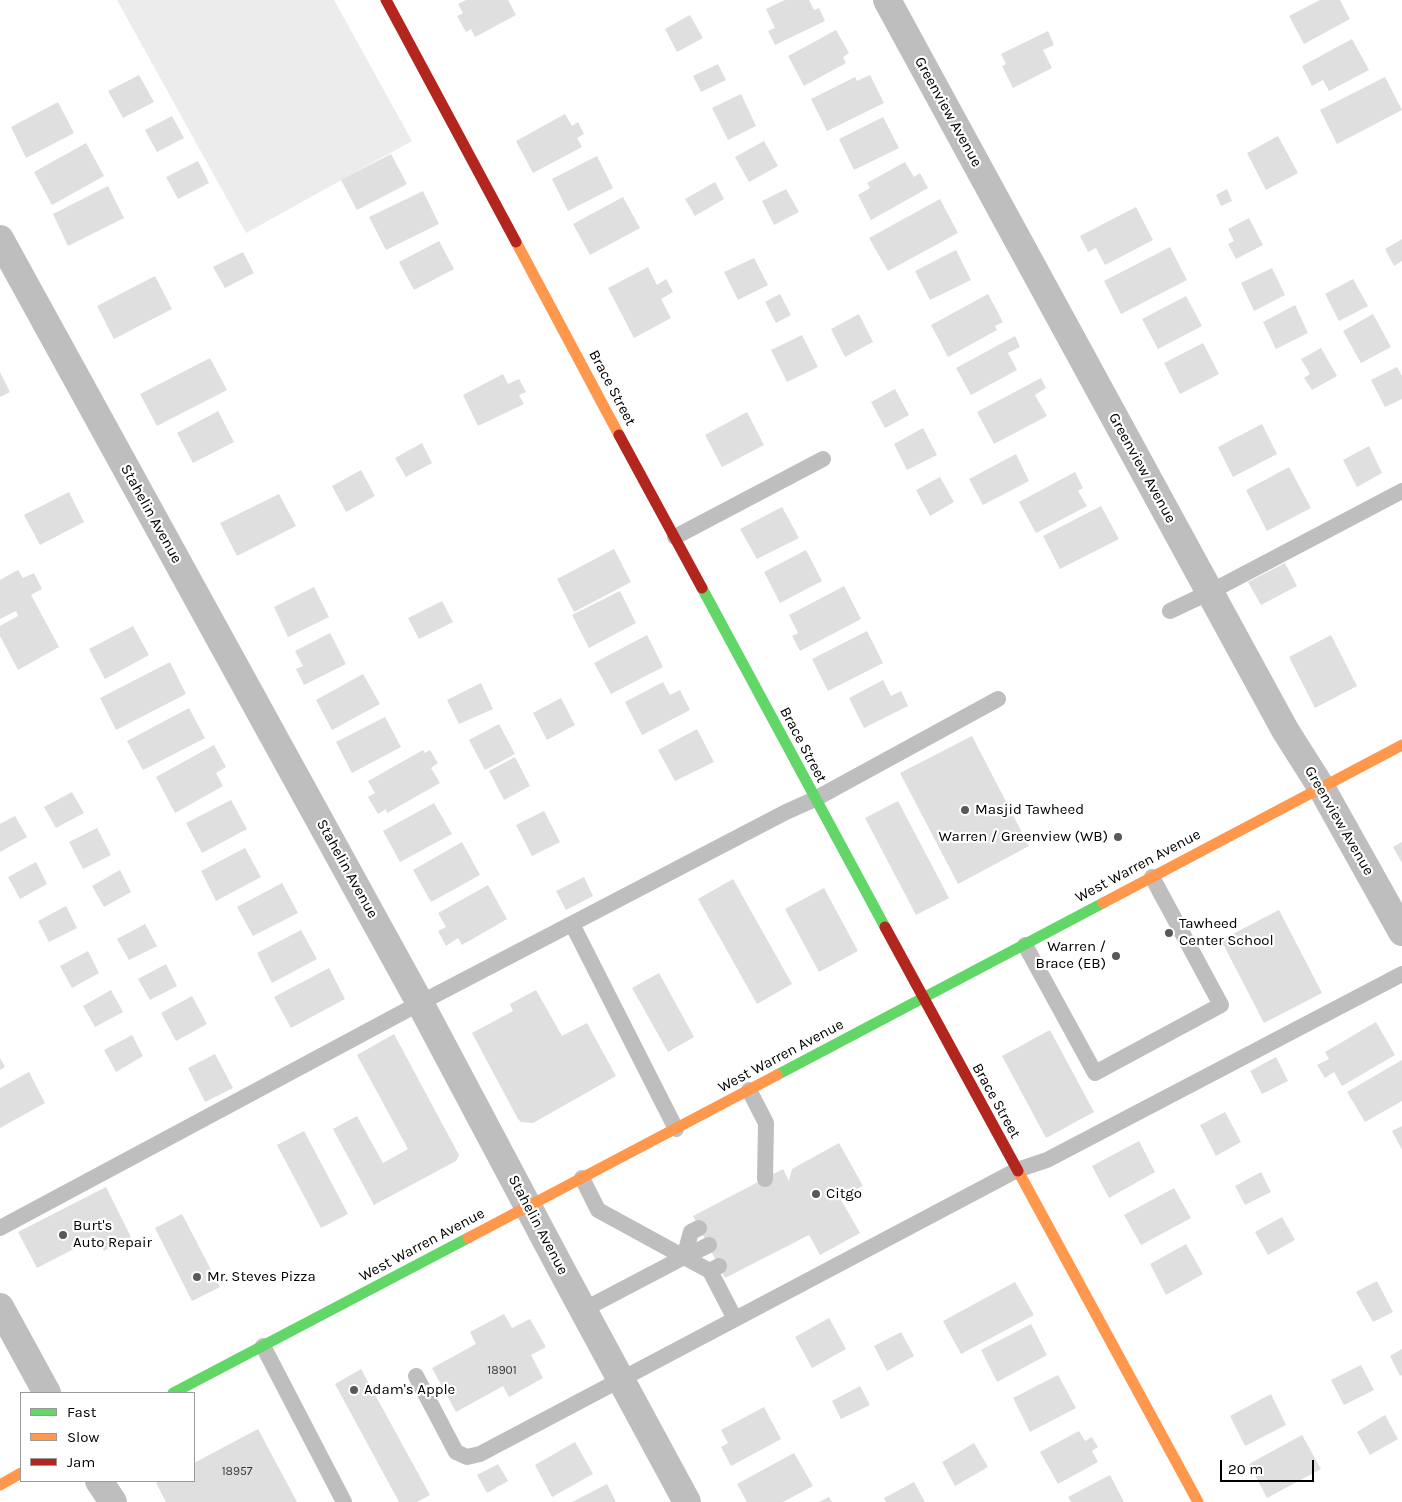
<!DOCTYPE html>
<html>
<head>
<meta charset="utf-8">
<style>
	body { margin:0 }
	#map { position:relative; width:1402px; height:1502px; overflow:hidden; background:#fff; font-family:Karla,sans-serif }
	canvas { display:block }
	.legend { position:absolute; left:20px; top:1392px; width:175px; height:90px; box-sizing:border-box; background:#fff; border:1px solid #999; margin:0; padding:6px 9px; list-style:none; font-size:15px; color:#000 }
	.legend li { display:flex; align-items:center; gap:10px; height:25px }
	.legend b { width:25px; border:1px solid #999 }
	.scale { position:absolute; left:1220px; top:1460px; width:94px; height:22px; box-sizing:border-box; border:2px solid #000; border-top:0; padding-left:6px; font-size:15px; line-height:18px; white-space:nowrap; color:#000; -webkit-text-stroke:4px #fff; paint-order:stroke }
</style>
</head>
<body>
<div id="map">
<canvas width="1402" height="1502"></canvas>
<ul class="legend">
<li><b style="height:6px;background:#63d668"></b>Fast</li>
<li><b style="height:6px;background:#ff974d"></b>Slow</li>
<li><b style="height:6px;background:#b3261e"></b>Jam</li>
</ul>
<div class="scale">20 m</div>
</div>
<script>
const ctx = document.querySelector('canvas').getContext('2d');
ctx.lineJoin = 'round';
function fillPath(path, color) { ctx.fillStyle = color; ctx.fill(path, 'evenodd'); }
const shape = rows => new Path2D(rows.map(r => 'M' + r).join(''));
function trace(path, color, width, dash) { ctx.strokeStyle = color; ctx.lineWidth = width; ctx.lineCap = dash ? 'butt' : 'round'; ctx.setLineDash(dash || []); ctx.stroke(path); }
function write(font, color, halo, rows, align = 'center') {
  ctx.font = font + ' Karla,sans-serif'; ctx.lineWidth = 4.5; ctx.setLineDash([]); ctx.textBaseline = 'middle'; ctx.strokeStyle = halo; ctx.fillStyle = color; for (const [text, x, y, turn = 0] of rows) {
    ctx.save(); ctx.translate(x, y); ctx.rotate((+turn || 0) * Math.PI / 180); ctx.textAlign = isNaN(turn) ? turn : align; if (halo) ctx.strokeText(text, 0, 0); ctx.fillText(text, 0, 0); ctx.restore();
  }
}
fillPath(shape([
	[117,0,334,0,412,141,246,233]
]), '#ececec');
fillPath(shape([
	[466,0,508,0,516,15,475,37,471,29,466,32,457,16,463,13,458,4],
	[785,0,809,0,814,10,819,8,825,21,775,45,768,31,775,28,766,9],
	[1320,0,1340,0,1350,19,1304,44,1289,16],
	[690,15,703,38,677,52,665,29],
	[836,30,849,53,843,57,846,63,804,86,788,56],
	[1048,31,1054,45,1043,50,1052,68,1013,88,1002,66,1006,64,1001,54],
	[1352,39,1369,70,1329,91,1323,80,1312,86,1302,66],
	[718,64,726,80,701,92,693,76],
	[139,75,154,102,123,118,108,91],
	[870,75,884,103,827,131,811,99,855,77,857,81],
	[1385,77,1402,110,1337,144,1320,110],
	[741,94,756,126,728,140,712,108],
	[58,102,74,133,26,158,11,127],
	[565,114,572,126,578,122,584,134,577,138,582,147,533,173,516,141],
	[172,116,184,138,157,152,145,130],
	[883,117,899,148,854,170,839,139],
	[1278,136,1298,173,1266,190,1247,153],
	[764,141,778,166,749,182,735,157],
	[86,143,104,176,52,205,34,172],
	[391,154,407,184,357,210,341,180],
	[597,156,613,188,568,211,552,179],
	[198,161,209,183,178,199,166,177],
	[905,162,914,177,920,173,928,188,871,220,858,195,870,188,867,183],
	[715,182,724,199,695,216,685,199],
	[108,186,124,218,68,246,53,214],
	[786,189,799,212,774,225,762,201],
	[1227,189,1232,201,1221,206,1216,195],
	[423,191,439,224,386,250,369,217],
	[623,197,640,228,590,255,573,224],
	[940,199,958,233,888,271,869,238],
	[1136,207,1153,240,1105,265,1096,248,1088,252,1080,236],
	[1249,218,1263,245,1236,259,1228,244,1234,241,1228,229],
	[1402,239,1402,261,1394,266,1385,249],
	[439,241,454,269,414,290,399,262],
	[1170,247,1187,280,1121,314,1104,281],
	[956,250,971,280,930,300,915,271],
	[243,252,254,273,225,288,213,267],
	[754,258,768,285,738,300,724,272],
	[648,267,657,285,666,279,673,292,661,299,671,318,634,338,608,288],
	[1272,268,1285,295,1254,311,1241,283],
	[155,276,172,309,114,339,97,306],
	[1353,279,1368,306,1339,321,1325,294],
	[780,294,791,315,776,323,765,302],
	[988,294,1003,322,995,326,997,330,948,357,931,325],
	[1186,296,1202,326,1158,349,1142,319],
	[1295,305,1308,333,1276,349,1263,322],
	[859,314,873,342,845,357,831,329],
	[1373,314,1391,347,1361,363,1343,331],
	[802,335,818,367,787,382,771,350],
	[1015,336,1020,347,1008,353,1017,370,971,395,956,368],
	[1203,343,1219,374,1180,394,1164,363],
	[1321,348,1337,376,1312,390,1304,378,1310,374,1301,359],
	[210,358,227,390,157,426,140,394],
	[1397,367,1402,376,1402,399,1385,407,1371,380],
	[0,372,10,392,0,397],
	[503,374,508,384,519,379,526,392,519,395,524,404,478,426,463,395],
	[1041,378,1046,388,1035,395,1047,416,994,444,977,412],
	[895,389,909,415,885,428,871,402],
	[218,411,234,442,193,463,177,433],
	[747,412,764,445,722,467,705,435],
	[1262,424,1277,454,1233,477,1218,447],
	[923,428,937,455,907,470,894,444],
	[422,443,432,463,406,477,395,458],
	[1369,446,1382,473,1357,487,1343,460],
	[1016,454,1029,481,983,505,969,479],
	[1289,467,1311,508,1267,531,1246,490],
	[361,470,375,496,346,512,332,486],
	[1075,472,1083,488,1078,491,1087,506,1036,533,1019,502],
	[940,477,954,502,930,516,916,490],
	[69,492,84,522,40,545,24,515],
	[279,494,296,526,237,556,220,523],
	[1101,506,1119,539,1060,569,1043,536],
	[782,507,799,538,757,559,740,529],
	[614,549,631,582,574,612,557,579],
	[806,550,822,581,780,603,764,572],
	[1285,563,1297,586,1261,605,1248,582],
	[18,570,23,578,34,573,42,589,31,595,59,647,18,670,0,636,0,626,18,616,16,611,0,619,0,580],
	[844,586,861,619,800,651,792,636,798,633,789,615],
	[314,587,329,617,288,637,274,607],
	[620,591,636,623,589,648,572,615],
	[442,601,453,622,419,639,408,618],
	[133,626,149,655,105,679,89,649],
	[867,631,883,663,828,691,812,659],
	[330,633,346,664,304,685,296,669,303,666,295,651],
	[647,635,663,667,611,694,594,663],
	[1331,635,1357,686,1315,708,1289,657],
	[170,662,186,694,116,730,100,698],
	[363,674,380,704,332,730,316,700],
	[883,680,891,696,901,691,908,706,864,728,849,698],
	[663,682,670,695,680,690,690,710,642,735,625,702],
	[481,683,493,709,459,724,447,700],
	[561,698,575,725,547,740,533,713],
	[189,708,205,738,143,770,127,741],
	[385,717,401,747,352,773,336,742],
	[499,724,515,754,485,770,469,740],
	[697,729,714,762,675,781,658,750],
	[972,736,1029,846,958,884,900,773],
	[214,745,226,767,216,773,223,786,175,813,156,777],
	[423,750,425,753,430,750,438,763,431,768,440,783,387,813,386,809,378,814,368,797,375,793,368,781],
	[515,757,530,786,504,800,489,771],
	[72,792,84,813,56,828,44,807],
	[231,800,247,829,202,853,186,823],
	[898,801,949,898,916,915,865,818],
	[434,803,452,834,400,862,383,831],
	[544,811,560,842,532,856,516,825],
	[15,816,27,837,0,852,0,824],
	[97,828,111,855,83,869,69,842],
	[462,842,480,875,431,902,413,870],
	[1402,842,1402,863,1393,847],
	[245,848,261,877,216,901,201,871],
	[36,862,47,884,20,899,8,877],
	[120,870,131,892,104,907,92,886],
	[584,877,593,896,566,910,556,891],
	[733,879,792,984,757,1004,698,899],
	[282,883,298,913,253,936,237,907],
	[488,885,507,919,462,945,458,938,446,946,438,931,446,927,438,913],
	[824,888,858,951,819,972,785,909],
	[66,906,77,928,49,942,38,921],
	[1279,910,1322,993,1264,1023,1221,940],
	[145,924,157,946,129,960,117,939],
	[301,930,317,959,272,983,257,953],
	[88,951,99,973,72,988,60,966],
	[166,964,177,986,150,1000,138,979],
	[329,968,345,999,291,1028,274,997],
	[659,973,694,1037,668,1052,632,988],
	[111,990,123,1012,95,1027,83,1006],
	[536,990,562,1036,587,1023,616,1076,533,1123,521,1122,518,1119,472,1033,513,1011,510,1004],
	[192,996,207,1024,176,1041,161,1013],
	[1376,1022,1395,1055,1342,1086,1334,1072,1325,1078,1317,1065,1329,1059,1325,1052],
	[1050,1030,1094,1112,1046,1138,1002,1056],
	[394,1034,459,1155,456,1161,374,1205,333,1129,357,1116,383,1163,408,1149,357,1055],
	[132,1035,143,1056,116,1072,104,1050],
	[215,1054,233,1088,205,1102,188,1068],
	[1276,1057,1288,1081,1262,1094,1250,1071],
	[0,1058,5,1067,0,1070],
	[1402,1060,1402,1101,1365,1122,1347,1092],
	[29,1072,45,1103,0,1128,0,1088],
	[1225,1112,1241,1142,1216,1156,1200,1125],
	[1402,1126,1402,1150,1392,1131],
	[304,1131,348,1214,321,1228,277,1145],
	[1139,1141,1155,1172,1109,1198,1092,1166],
	[839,1143,863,1186,840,1198,860,1233,820,1255,809,1235,725,1278,693,1216,783,1169,789,1181,792,1169],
	[1261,1172,1271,1192,1245,1205,1235,1186],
	[106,1187,131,1237,104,1251,97,1237,37,1268,18,1232],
	[1174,1188,1191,1218,1141,1245,1124,1215],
	[182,1214,220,1287,192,1301,155,1228],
	[1282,1217,1295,1240,1268,1255,1255,1232],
	[1186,1244,1203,1274,1166,1295,1150,1264],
	[1377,1281,1393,1312,1373,1322,1356,1292],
	[1015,1282,1034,1315,961,1354,943,1321],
	[504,1314,512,1328,530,1319,546,1347,531,1355,543,1378,509,1397,503,1386,456,1412,432,1368,476,1344,470,1332],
	[829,1318,846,1349,812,1368,795,1337],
	[1031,1324,1047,1355,997,1382,981,1350],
	[901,1332,914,1356,887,1371,874,1346],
	[1402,1349,1402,1375,1400,1376,1390,1356],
	[1361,1365,1374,1390,1344,1405,1331,1380],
	[361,1369,430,1495,417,1502,399,1502,335,1384],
	[1058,1375,1076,1408,1030,1432,1013,1398],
	[860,1386,870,1405,841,1419,832,1401],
	[1271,1394,1286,1425,1245,1446,1230,1416],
	[764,1407,781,1439,731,1466,721,1447,728,1443,721,1430],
	[1385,1415,1398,1439,1370,1455,1357,1432],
	[258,1429,297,1502,166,1502,156,1483,160,1481,194,1481,194,1463],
	[1079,1431,1085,1441,1092,1437,1098,1447,1092,1451,1098,1462,1058,1484,1040,1452],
	[1302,1435,1321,1469,1267,1498,1249,1464],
	[575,1442,593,1474,552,1497,535,1465],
	[974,1443,988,1467,955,1486,942,1462],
	[794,1453,813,1486,783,1502,747,1502,737,1484],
	[498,1464,508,1481,487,1493,477,1475],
	[1110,1475,1124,1502,1071,1502,1068,1497],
	[914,1482,925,1502,886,1502,884,1498],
	[607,1484,616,1502,572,1502],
	[829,1497,832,1502,819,1502]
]), '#dfdfdf');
trace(shape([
	[675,537,823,459],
	[1170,611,1210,592,1402,491],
	[572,924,676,1129],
	[1025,945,1095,1073,1221,1005,1152,877],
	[749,1090,766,1123,765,1179],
	[582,1178,598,1210,684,1257,583,1310],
	[0,1228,420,1003,786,812,815,799,998,699],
	[684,1257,710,1271,719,1266],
	[684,1257,691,1232,699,1228],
	[684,1257,709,1245],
	[710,1271,735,1319],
	[263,1346,344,1502],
	[416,1376,456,1452,467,1457,480,1454,1017,1170,1047,1160,1402,974]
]), '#bebebe', 16);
trace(shape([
	[887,0,1285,730,1321,787,1402,932],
	[0,239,420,1003,567,1280,687,1502],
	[0,1307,47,1393],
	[99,1481,113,1502]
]), '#bebebe', 28);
trace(shape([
	[702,588,885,927],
	[777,1075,1103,903],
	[173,1393,468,1238]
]), '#63d668', 11);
trace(shape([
	[516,242,619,435],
	[1103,903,1402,745],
	[1018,1171,1198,1502],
	[468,1238,777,1075],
	[0,1485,21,1473]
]), '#ff974d', 11);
trace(shape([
	[386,0,516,242],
	[619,435,702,588],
	[885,927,1018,1171]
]), '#b3261e', 11);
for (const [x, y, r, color] of [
	[965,810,5,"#595959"],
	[1118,837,5,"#595959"],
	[1169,933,5,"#595959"],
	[1116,956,5,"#595959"],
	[816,1194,5,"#595959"],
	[63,1235,5,"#595959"],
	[197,1277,5,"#595959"],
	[354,1390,5,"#595959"]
]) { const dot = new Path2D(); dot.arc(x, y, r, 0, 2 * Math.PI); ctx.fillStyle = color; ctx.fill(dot); trace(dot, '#fff', 2); }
write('12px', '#383838', null, [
	["18901",502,1371],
	["18957",237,1472]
]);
write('15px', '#000', '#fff', [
	["Greenview Avenue",948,112,61],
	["Brace Street",612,388,62],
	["Greenview Avenue",1142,468,61],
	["Stahelin Avenue",151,514,61],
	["Brace Street",803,745,62],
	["Greenview Avenue",1339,821,60],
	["West Warren Avenue",1138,866,-28],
	["Stahelin Avenue",347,869,61],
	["West Warren Avenue",781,1056,-28],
	["Brace Street",996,1101,61],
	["Stahelin Avenue",538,1225,62],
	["West Warren Avenue",422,1245,-28]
]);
write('15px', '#000', '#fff', [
	["Masjid Tawheed",975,810],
	["Warren / Greenview (WB)",1108,837,"right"],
	["Tawheed",1179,924],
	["Center School",1179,941],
	["Warren /",1106,947,"right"],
	["Brace (EB)",1106,964,"right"],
	["Citgo",826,1194],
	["Burt's",73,1226],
	["Auto Repair",73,1243],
	["Mr. Steves Pizza",207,1277],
	["Adam's Apple",364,1390]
], 'left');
</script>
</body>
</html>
